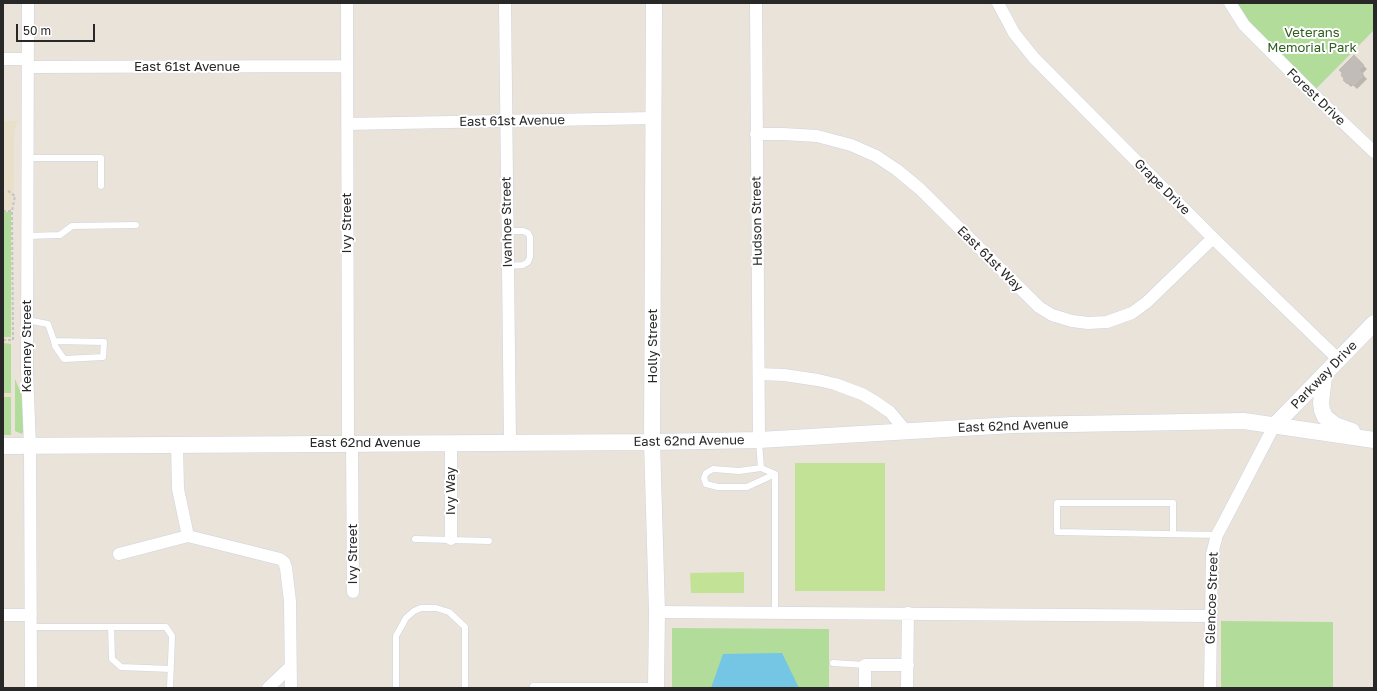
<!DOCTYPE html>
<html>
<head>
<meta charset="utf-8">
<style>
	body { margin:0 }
	#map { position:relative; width:1377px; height:691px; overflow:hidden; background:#e9e3da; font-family:"Golos Text",sans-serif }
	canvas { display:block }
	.frame { position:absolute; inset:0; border:4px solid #282828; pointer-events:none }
	.scale { position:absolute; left:16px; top:24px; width:79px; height:18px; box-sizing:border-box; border:2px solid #282828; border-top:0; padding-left:5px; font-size:12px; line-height:14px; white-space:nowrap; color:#282828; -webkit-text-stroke:3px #fff; paint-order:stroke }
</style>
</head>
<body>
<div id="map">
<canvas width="1377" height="691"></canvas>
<div class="frame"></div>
<div class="scale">50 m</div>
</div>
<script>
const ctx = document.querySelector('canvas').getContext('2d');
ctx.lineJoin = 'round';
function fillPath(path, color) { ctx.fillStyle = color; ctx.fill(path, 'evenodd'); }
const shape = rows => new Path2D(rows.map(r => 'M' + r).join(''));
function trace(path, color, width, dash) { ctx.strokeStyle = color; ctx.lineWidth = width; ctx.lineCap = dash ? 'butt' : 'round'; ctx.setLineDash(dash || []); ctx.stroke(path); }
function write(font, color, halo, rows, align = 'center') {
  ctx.font = font + ' "Golos Text",sans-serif'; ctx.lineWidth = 4; ctx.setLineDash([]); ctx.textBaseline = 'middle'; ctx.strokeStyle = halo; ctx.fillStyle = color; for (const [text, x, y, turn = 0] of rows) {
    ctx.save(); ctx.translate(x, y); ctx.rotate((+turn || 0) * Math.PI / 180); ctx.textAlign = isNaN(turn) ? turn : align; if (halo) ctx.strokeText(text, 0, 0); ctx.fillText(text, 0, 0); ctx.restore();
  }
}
fillPath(shape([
	[3,121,19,121,14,130,14,182,11,212,11,435,3,435]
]), '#eae0ca');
fillPath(shape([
	[1230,3,1374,3,1374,32,1373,31,1312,93],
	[3,212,11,212,11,337,3,337],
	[3,343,11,344,11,393,3,393],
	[15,379,23,398,24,430,22,434,15,431],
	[3,397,11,397,11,435,3,435],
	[1221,621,1333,622,1333,688,1221,688],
	[672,628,829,629,829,688,672,688]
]), '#b1dc9a');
fillPath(shape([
	[795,463,885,463,885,591,795,591],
	[744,572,744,593,691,593,690,573]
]), '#c2e396');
fillPath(shape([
	[782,653,799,688,711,688,723,654]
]), '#74c6e4');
fillPath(shape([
	[1354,56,1367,69,1362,74,1367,79,1357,89,1353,85,1351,87,1344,80]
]), '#0003');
const building = shape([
	[1354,55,1364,65,1359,70,1364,75,1353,86,1349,82,1347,84,1343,80,1344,79,1341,75,1342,73,1339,70,1354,55]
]);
fillPath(building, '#c1bcb7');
trace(building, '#c4beb4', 1);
const lane = shape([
	[28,158,101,158,101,186],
	[507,231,523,231,528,233,530,237,530,257,528,262,523,265,508,266],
	[27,236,60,235,72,226,136,225],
	[27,320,48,324,54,341,55,346,64,359,103,357,104,342,54,341],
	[759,442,761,468,775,474,775,612],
	[761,468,739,471,713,469,706,473,704,478,706,484,718,487,747,487,775,474],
	[1173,534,1173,503,1057,503,1057,532,1217,535],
	[415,539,489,541],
	[31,627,166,627,172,636,170,688],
	[111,627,112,659,121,667,171,669],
	[833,663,865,665],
	[396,688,396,636,406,618,414,611,421,608,436,608,449,612,465,627,465,688],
	[533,688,533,686,655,686]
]);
const street = shape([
	[28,3,27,370,30,446,31,688],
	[347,3,348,443],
	[505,3,510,442],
	[756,3,759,440],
	[998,3,1014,33,1034,58,1213,238,1339,360],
	[1230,3,1244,25,1312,93,1374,152],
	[3,59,28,59],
	[28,67,347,66],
	[347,124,653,118],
	[756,134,783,134,817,136,851,145,876,156,897,170,920,189,1039,307,1052,315,1072,321,1088,323,1107,322,1132,313,1147,302,1213,238],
	[759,374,784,375,818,380,835,384,862,394,874,401,890,412,906,431],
	[352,443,353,592],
	[451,443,451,539],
	[177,445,178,489,188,536],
	[119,554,188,536,280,559,284,562,286,568,290,601,291,688],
	[657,612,1210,616],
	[3,615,31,615],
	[268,688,290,667],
	[865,688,865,665,908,665],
	[907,688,908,613],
	[1210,688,1212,554,1217,535,1224,522,1274,426]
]);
const secondary = shape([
	[654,3,652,442,657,612,656,688],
	[1324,376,1321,403,1322,410,1325,417,1335,425,1352,431],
	[1274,426,1374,323],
	[3,446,652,442,759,440,1013,425,1244,421,1374,440]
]);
trace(lane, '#cfd3e0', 7);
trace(street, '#cfd3e0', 13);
trace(secondary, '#cfd3e0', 17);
trace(shape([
	[3,211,12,211,15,196,8,191],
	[3,340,13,340,12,211]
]), '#c3c3c3', 2, [3, 2]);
trace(lane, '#fff', 6);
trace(street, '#fff', 12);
trace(secondary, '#fff', 16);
write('13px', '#2c5e1e', '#fff', [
	["Veterans",1312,33],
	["Memorial Park",1312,48]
]);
write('13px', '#282828', '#fff', [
	["East 61st Avenue",187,67],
	["Forest Drive",1316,97,44],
	["East 61st Avenue",512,121,-1],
	["Grape Drive",1162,187,45],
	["Hudson Street",757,221,-91],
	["Ivanhoe Street",507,222,-91],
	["Ivy Street",347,223,-90],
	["East 61st Way",990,259,45],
	["Kearney Street",27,346,-90],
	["Holly Street",653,346,-90],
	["Parkway Drive",1324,375,-46],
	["East 62nd Avenue",1013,426,-2],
	["East 62nd Avenue",689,441,-1],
	["East 62nd Avenue",365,443],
	["Ivy Way",451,491,-90],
	["Ivy Street",353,554,-90],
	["Glencoe Street",1212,598,-88]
]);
</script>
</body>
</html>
